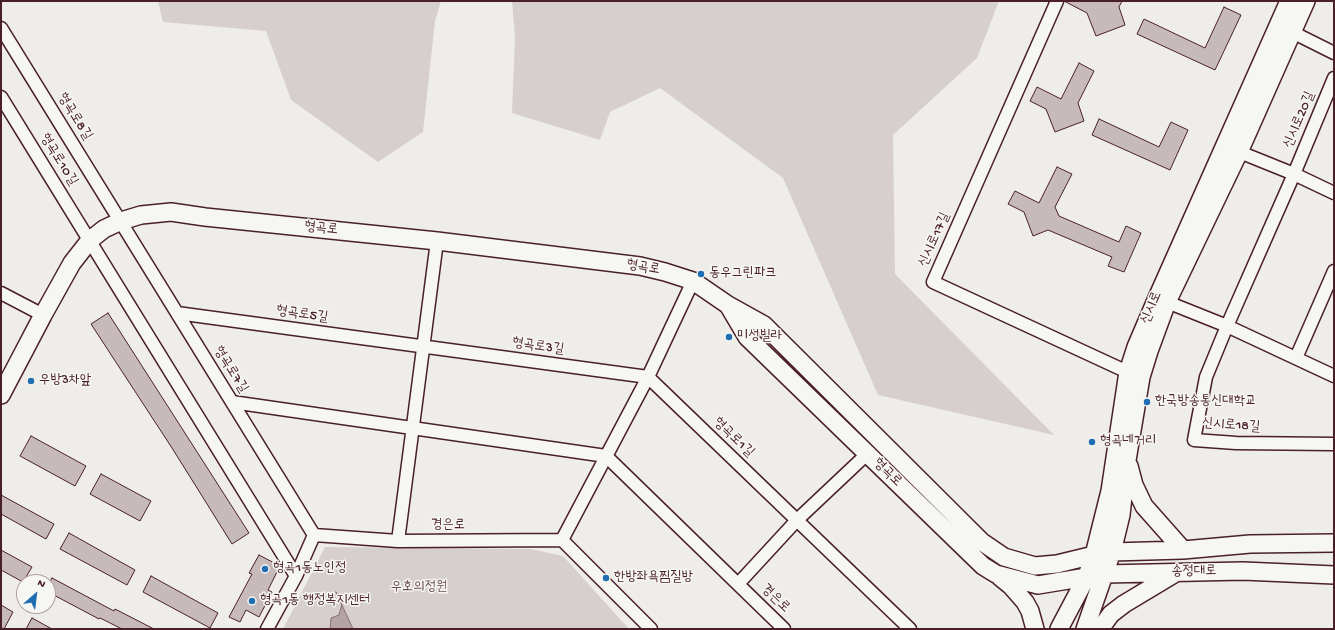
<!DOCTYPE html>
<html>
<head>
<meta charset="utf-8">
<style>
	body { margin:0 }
	#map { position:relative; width:1335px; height:630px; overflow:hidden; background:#efedea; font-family:"Gochi Hand",sans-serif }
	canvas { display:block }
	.frame { position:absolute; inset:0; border:2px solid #4a1f2b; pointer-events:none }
	.north { position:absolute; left:16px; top:574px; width:40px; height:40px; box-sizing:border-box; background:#f6f6f2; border:1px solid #b1a0a2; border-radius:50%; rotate:28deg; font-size:11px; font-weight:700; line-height:16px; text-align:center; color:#4a1f2b }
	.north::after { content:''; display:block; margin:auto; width:14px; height:18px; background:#1f6fb2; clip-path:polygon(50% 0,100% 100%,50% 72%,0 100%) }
</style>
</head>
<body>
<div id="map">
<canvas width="1335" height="630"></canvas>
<div class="frame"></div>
<div class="north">N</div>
</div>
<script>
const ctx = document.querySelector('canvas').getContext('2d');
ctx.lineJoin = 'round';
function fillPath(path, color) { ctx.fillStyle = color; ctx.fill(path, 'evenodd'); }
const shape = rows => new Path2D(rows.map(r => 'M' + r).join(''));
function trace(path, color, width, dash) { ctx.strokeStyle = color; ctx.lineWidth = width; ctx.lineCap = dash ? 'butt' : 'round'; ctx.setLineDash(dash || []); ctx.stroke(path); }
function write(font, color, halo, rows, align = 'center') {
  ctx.font = font + ' "Gochi Hand","Poor Story",sans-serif'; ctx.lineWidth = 3; ctx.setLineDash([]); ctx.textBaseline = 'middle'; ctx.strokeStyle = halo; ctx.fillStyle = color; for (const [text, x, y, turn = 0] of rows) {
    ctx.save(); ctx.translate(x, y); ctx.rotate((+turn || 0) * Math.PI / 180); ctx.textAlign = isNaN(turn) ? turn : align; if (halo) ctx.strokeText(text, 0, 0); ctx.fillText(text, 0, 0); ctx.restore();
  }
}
fillPath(shape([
	[158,1,441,1,435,21,423,132,378,162,291,100,266,31,163,22],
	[512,1,999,1,977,58,893,135,895,274,1054,435,878,395,783,178,660,88,610,112,600,140,512,113,515,38],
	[325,547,531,549,563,556,629,629,283,629]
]), '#d7cfce');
const water = shape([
	[336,592,353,629,330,629,331,618,339,615,342,604,336,592]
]);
fillPath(water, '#b4a4a5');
trace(water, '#8a6f74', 1);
const building = shape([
	[1064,1,1122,1,1119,7,1125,25,1096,36,1087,13,1064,1],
	[1224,7,1241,15,1215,70,1137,34,1144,19,1205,48,1224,7],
	[1079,63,1094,71,1078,103,1084,121,1055,132,1046,109,1030,101,1037,87,1061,99,1079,63],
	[1099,119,1159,147,1171,122,1188,130,1170,170,1092,135,1099,119],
	[1057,167,1072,174,1055,207,1059,216,1119,242,1126,226,1141,233,1124,272,1108,266,1112,257,1048,230,1033,236,1024,212,1008,204,1015,191,1039,203,1057,167],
	[108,313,249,533,232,544,172,448,91,324,108,313],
	[31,436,86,466,75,486,20,456,31,436],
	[101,474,151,501,140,521,90,494,101,474],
	[1,495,54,524,46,539,1,514,1,495],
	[69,533,135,570,127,585,60,549,69,533],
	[1,550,32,567,23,582,1,570,1,550],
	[259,555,280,566,268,590,272,592,259,617,246,610,240,622,229,617,252,574,249,573,259,555],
	[151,576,218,613,210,628,143,592,151,576],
	[52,578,114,611,115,609,154,629,122,629,100,618,99,619,48,592,48,585,52,578],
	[1,605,13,612,4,629,1,629,1,605],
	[32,618,52,629,26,629,32,618]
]);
fillPath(building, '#c6babb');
trace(building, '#4a1f2b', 1);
const street = shape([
	[1057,1,933,282,1134,375],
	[1,28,314,535],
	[1292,32,1334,53],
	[1334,78,1294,174,1227,326,1206,377,1194,440,1236,443,1334,444],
	[1,97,296,576],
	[1232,149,1294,174,1334,193],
	[1,293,43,315],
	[1167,302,1227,326,1334,376],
	[177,313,648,377,910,629],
	[1296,358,1334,271],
	[232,402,606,456,784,629],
	[314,535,398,541,562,540,651,629],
	[562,540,648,377,693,281],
	[398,541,437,241],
	[738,584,797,520,867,454],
	[267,629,296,576,314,535]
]);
const secondary = shape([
	[728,305,747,337,983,566,996,574,1038,585,1105,574,1243,571,1334,575],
	[1,395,43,315,72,263,90,240,104,229,121,221,141,215,171,212,205,217,437,241,640,266,665,272,693,281,728,305,764,325,982,542,1004,557,1035,566,1057,564,1094,555,1112,552,1183,550,1250,544,1334,543],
	[1129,466,1134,485,1144,506,1183,550],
	[1000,577,1011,586,1025,602,1030,611,1035,629],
	[1059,629,1087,576,1094,555,1110,491,1128,372,1136,347,1157,298,1289,1],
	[1085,629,1112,552,1121,515,1127,460,1141,377,1149,351,1167,302,1239,152,1306,1],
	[1100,629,1111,614,1124,604,1174,574]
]);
trace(street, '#4a1f2b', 15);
trace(secondary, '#4a1f2b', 20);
trace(street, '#f6f6f2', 12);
trace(secondary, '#f6f6f2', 17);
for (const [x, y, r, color] of [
	[701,274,4,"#1f6fb2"],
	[729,337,4,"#1f6fb2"],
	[31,381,4,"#1f6fb2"],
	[1147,402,4,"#1f6fb2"],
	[1092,442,4,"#1f6fb2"],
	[265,569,4,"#1f6fb2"],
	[606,578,4,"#1f6fb2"],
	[252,601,4,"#1f6fb2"]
]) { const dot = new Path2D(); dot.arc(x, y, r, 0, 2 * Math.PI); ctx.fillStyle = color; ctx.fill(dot); trace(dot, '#f6f6f2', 1.5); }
write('14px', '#4a1f2b', '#f6f6f2', [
	["형곡로8길",74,117,58],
	["신시로20길",1300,120,-67],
	["형곡로10길",58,160,58],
	["형곡로",321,229,6],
	["신시로17길",935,240,-66],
	["형곡로",643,268,10],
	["신시로",1152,308,-67],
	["형곡로5길",302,315,8],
	["형곡로3길",538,347,8],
	["형곡로7길",230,370,58],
	["신시로18길",1231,426,4],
	["형곡로1길",733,438,44],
	["형곡로",887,473,44],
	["경은로",448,526],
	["송정대로",1194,572,-1],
	["경은로",775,599,44]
]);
write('14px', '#4a1f2b', '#f6f6f2', [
	["동우그린파크",709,274],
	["미성빌라",737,337],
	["우방3차앞",39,381],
	["한국방송통신대학교",1155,402],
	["형곡네거리",1100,442],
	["형곡1동노인정",273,569],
	["한방좌욕찜질방",614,578],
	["형곡1동 행정복지센터",260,601]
], 'left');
write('14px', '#6d4b54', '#f6f6f2', [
	["우호의정원",419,588]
]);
</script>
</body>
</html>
